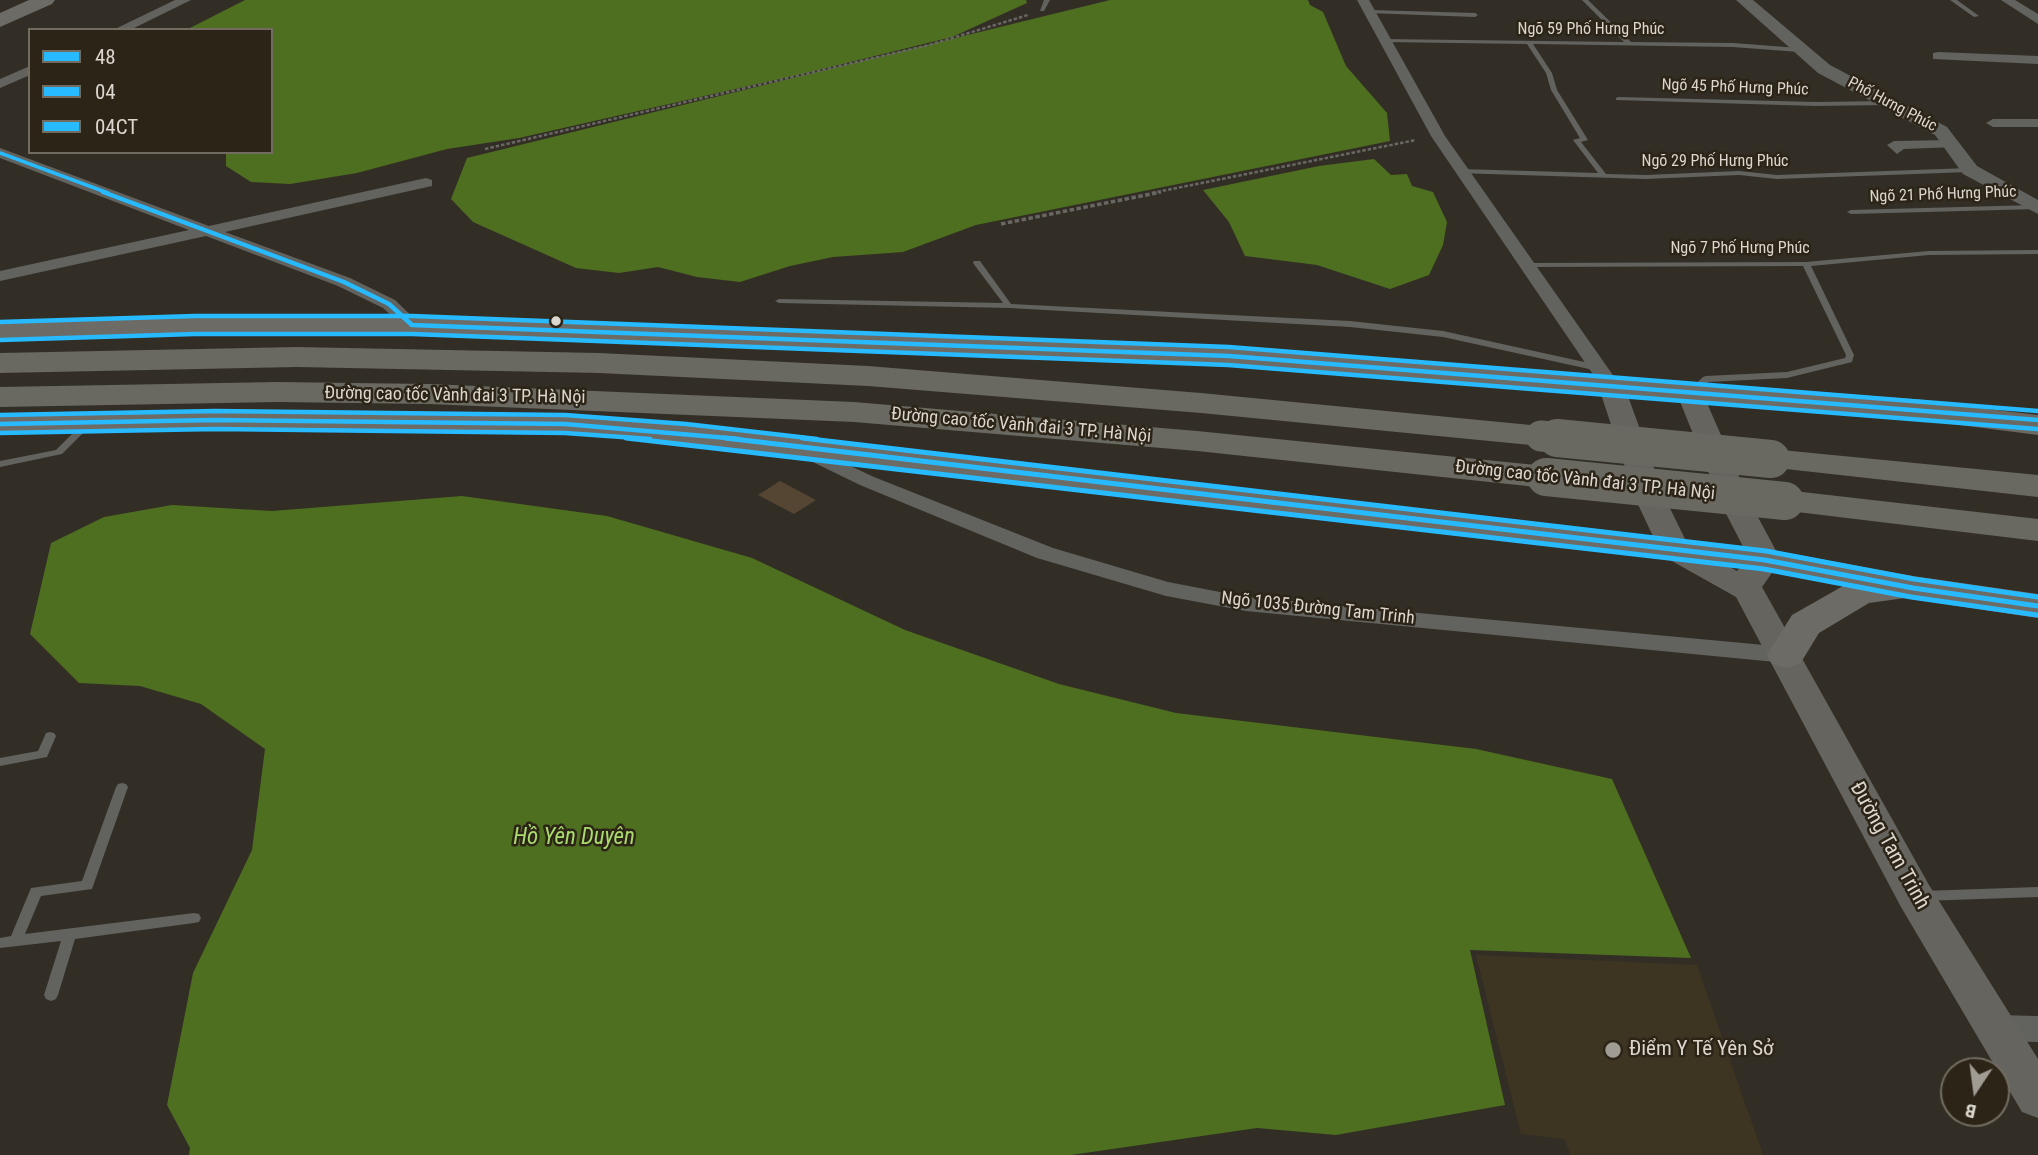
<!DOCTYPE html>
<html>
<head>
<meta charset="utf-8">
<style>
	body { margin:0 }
	#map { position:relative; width:2038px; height:1155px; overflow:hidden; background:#322e25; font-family:"Roboto Condensed",sans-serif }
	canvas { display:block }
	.legend { position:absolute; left:28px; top:28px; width:245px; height:126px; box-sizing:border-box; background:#2c2517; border:2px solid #726c60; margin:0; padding:9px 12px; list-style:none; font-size:21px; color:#dbd6ce }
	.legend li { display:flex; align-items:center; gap:14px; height:35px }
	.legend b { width:35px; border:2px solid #726c60 }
	.north { position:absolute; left:1940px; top:1057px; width:70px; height:70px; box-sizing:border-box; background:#2c2517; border:2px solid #726c60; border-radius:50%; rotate:193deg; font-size:19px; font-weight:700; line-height:28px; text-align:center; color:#dbd6ce }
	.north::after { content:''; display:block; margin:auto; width:24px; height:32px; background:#a09b93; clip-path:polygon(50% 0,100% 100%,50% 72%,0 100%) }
</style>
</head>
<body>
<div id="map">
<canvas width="2038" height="1155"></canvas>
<ul class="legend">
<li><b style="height:9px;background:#27baff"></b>48</li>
<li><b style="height:9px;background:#27baff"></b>04</li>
<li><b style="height:9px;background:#27baff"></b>04CT</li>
</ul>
<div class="north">B</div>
</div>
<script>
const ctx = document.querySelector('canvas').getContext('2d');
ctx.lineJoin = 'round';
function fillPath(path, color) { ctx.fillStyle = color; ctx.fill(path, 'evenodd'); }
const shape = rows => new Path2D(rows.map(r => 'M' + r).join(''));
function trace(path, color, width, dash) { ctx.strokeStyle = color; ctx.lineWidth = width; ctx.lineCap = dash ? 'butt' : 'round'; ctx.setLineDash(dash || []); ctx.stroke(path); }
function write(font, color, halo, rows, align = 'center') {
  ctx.font = font + ' "Roboto Condensed",sans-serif'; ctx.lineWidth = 5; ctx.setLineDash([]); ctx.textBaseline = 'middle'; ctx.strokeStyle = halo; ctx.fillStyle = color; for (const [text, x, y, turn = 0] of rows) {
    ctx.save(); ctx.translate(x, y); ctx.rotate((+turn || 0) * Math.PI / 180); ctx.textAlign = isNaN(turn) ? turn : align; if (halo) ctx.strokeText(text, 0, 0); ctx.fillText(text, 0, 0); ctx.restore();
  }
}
fillPath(shape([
	[1476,955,1697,965,1763,1155,1571,1155,1564,1139,1521,1134]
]), '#3e3422');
fillPath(shape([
	[245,0,1026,0,1027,3,952,37,806,73,519,138,447,149,357,173,290,184,251,182,226,166,226,154,222,152,271,152,271,30,186,30],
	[1110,0,1308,0,1310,5,1323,12,1346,66,1387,113,1390,141,976,225,903,252,833,257,790,266,740,282,697,277,658,267,619,273,576,268,473,222,451,199,467,158],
	[1374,159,1391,175,1407,174,1412,186,1433,192,1447,222,1443,245,1429,275,1390,289,1317,265,1245,256,1229,222,1203,190,1319,166],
	[462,496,607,516,752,558,905,630,1059,684,1176,713,1476,749,1612,779,1691,958,1470,950,1505,1105,1336,1135,1257,1128,1071,1155,189,1155,190,1148,167,1105,193,973,252,850,265,749,201,704,140,686,79,683,30,634,51,543,104,517,172,505,272,511]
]), '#4e6f20');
fillPath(shape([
	[780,481,816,500,794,514,758,495]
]), '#554633');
trace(shape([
	[485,149,929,45,1028,15],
	[1152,193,1416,140]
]), '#686763', 2.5, [3.5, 2]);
trace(shape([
	[1001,224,1161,192]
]), '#686763', 3.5, [4.5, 2.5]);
fillPath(shape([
	[1044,0,1050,0,1044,11,1040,11,1044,0],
	[1582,0,1588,0,1631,42,1733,43,1799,48,1802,50,1799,52,1733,47,1533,44,1552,73,1557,90,1588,140,1581,142,1606,174,1646,175,1739,171,1777,175,1970,168,1974,170,1970,172,1777,179,1739,175,1646,179,1457,173,1457,169,1460,169,1598,173,1573,140,1580,138,1551,90,1546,73,1527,44,1383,42,1380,40,1381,39,1624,42,1582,0],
	[1950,0,1957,0,1979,16,1974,17,1950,0],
	[1370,10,1475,13,1478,15,1475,17,1368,13,1368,11,1370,10],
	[1618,97,1816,102,1887,101,1890,103,1887,105,1816,106,1616,100,1616,98,1618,97],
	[2035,205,2038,206,2038,209,1851,214,1847,212,1851,210,2035,205],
	[2038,250,2038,254,1929,255,1811,266,1854,355,1852,362,1787,378,1708,382,1695,394,1692,395,1688,392,1689,390,1703,377,1706,376,1787,372,1845,358,1846,355,1803,266,1526,267,1522,265,1526,263,1806,262,1929,251,2038,250],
	[974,261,980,261,1011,304,1350,321,1443,331,1598,365,1602,368,1598,371,1443,337,1350,327,1009,308,779,303,775,301,779,299,1003,303,973,263,974,261],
	[89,419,94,422,62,454,0,467,0,461,56,450,86,420,89,419],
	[50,732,54,733,56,736,47,757,0,766,0,758,38,751,46,733,50,732],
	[122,783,126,784,128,787,92,889,41,896,25,934,194,913,199,914,201,918,199,922,194,923,75,939,58,995,56,999,51,1001,46,999,44,995,61,941,0,948,0,938,11,936,31,888,82,881,116,787,118,784,122,783],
	[2038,887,2038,897,1922,901,1917,900,1915,896,1917,892,1922,891,2038,887]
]), '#62625f');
fillPath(shape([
	[175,0,191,0,130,30,113,30,175,0],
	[1357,0,1369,0,1445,136,1622,388,1619,392,1605,392,1431,136,1357,0],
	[2001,0,2015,0,2038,14,2038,24,2001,0],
	[1938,52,2038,56,2038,64,1933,59,1933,53,1938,52],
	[30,66,30,75,0,88,0,79,30,66],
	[2038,119,2038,127,1993,127,1986,123,1993,119,2038,119],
	[1952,140,1959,144,1957,147,1904,149,1897,154,1887,145,1894,141,1952,140],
	[0,148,209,226,426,178,432,180,432,186,225,232,350,278,395,300,421,325,412,330,406,329,383,308,338,286,206,236,0,281,0,271,189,230,0,158,0,148],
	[795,440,874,477,1053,548,1168,582,1246,597,1786,647,1795,649,1798,655,1795,661,1786,663,1246,611,1166,596,1037,558,860,485,788,450,785,446,788,442,795,440],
	[1997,1015,2038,1016,2038,1042,1997,1041,1986,1037,1982,1028,1986,1019,1997,1015]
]), '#62625f');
fillPath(shape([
	[1736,0,1753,0,1830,65,1947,127,1977,166,2038,200,2038,214,1963,174,1935,135,1818,73,1736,0]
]), '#62625f');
fillPath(shape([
	[1612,380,1621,382,1625,388,1665,498,1687,543,1737,571,1749,558,1722,506,1677,394,1680,388,1690,386,1700,388,1703,394,1752,506,1781,560,1762,587,1929,885,2038,1059,2038,1118,2022,1112,1901,907,1736,597,1663,556,1659,549,1635,498,1599,388,1603,382,1612,380]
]), '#65645f');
fillPath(shape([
	[29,0,55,0,52,4,0,27,0,13,29,0],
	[195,316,412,316,1229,347,1925,400,1936,403,1941,410,1936,417,1925,420,1229,365,412,334,195,334,0,340,0,322,195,316],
	[215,410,565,414,685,423,1765,549,1913,576,2038,594,2038,618,1905,598,1869,603,1819,633,1800,664,1786,668,1772,664,1767,655,1792,615,1843,586,1765,571,685,443,565,434,215,430,0,434,0,414,215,410]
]), '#6d6b66');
fillPath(shape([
	[297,347,599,353,868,366,1201,393,1541,426,1553,429,1558,436,1553,443,1541,446,1201,413,868,386,599,373,297,367,0,373,0,353,297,347],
	[278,382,429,384,854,402,1197,431,1546,466,1559,469,1564,477,1559,485,1546,488,1197,451,854,422,429,404,278,402,0,407,0,387,278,382],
	[1893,398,2038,415,2038,435,1881,415,1876,408,1881,401,1893,398],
	[1771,449,2038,475,2038,497,1759,466,1754,459,1759,452,1771,449],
	[1785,490,2038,519,2038,541,1772,509,1767,501,1772,493,1785,490]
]), '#696861');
trace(shape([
	[1541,436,1575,439]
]), '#696861', 31);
trace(shape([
	[1557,438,1771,459],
	[1546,477,1785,501]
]), '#696861', 38);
trace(shape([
	[0,153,108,193]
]), '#27baff', 3.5);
trace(shape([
	[103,192,344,282,389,304,412,325,1229,356,2038,420],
	[0,424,215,420,565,424,739,439]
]), '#27baff', 4.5);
trace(shape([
	[725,438,1765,560,1913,588,2038,606]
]), '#27baff', 5);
trace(shape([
	[0,340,195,334,412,334,1228,365,2037,429],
	[0,433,215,429,565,433,650,439]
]), '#27baff', 4.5);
trace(shape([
	[626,438,1764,569,1911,597,2037,615]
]), '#27baff', 5);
trace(shape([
	[0,322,195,316,412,316,1229,347,2038,411],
	[0,415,215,411,565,415,686,424,817,439]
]), '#27baff', 4.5);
trace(shape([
	[802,438,1766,551,1914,579,2038,597]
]), '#27baff', 5);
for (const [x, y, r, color] of [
	[556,321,6,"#dbd6ce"],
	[1613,1050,9,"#a09b93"]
]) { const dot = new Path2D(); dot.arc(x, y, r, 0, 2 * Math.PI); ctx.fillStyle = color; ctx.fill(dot); trace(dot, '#2c2517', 2.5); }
write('16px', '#dbd6ce', '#2c2517', [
	["Ngõ 59 Phố Hưng Phúc",1591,30],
	["Ngõ 45 Phố Hưng Phúc",1735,88,2],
	["Phố Hưng Phúc",1892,105,28],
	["Ngõ 29 Phố Hưng Phúc",1715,162],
	["Ngõ 21 Phố Hưng Phúc",1943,195,-2],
	["Ngõ 7 Phố Hưng Phúc",1740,249]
]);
write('18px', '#dbd6ce', '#2c2517', [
	["Đường cao tốc Vành đai 3 TP. Hà Nội",455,396,1],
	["Đường cao tốc Vành đai 3 TP. Hà Nội",1021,426,5],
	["Đường cao tốc Vành đai 3 TP. Hà Nội",1585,481,6],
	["Ngõ 1035 Đường Tam Trinh",1318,609,6]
]);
write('21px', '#dbd6ce', '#2c2517', [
	["Đường Tam Trinh",1889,846,61]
]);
write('21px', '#dbd6ce', '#2c2517', [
	["Điểm Y Tế Yên Sở",1629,1050]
], 'left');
write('italic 23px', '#a8da6d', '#2c2517', [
	["Hồ Yên Duyên",574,838]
]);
</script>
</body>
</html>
